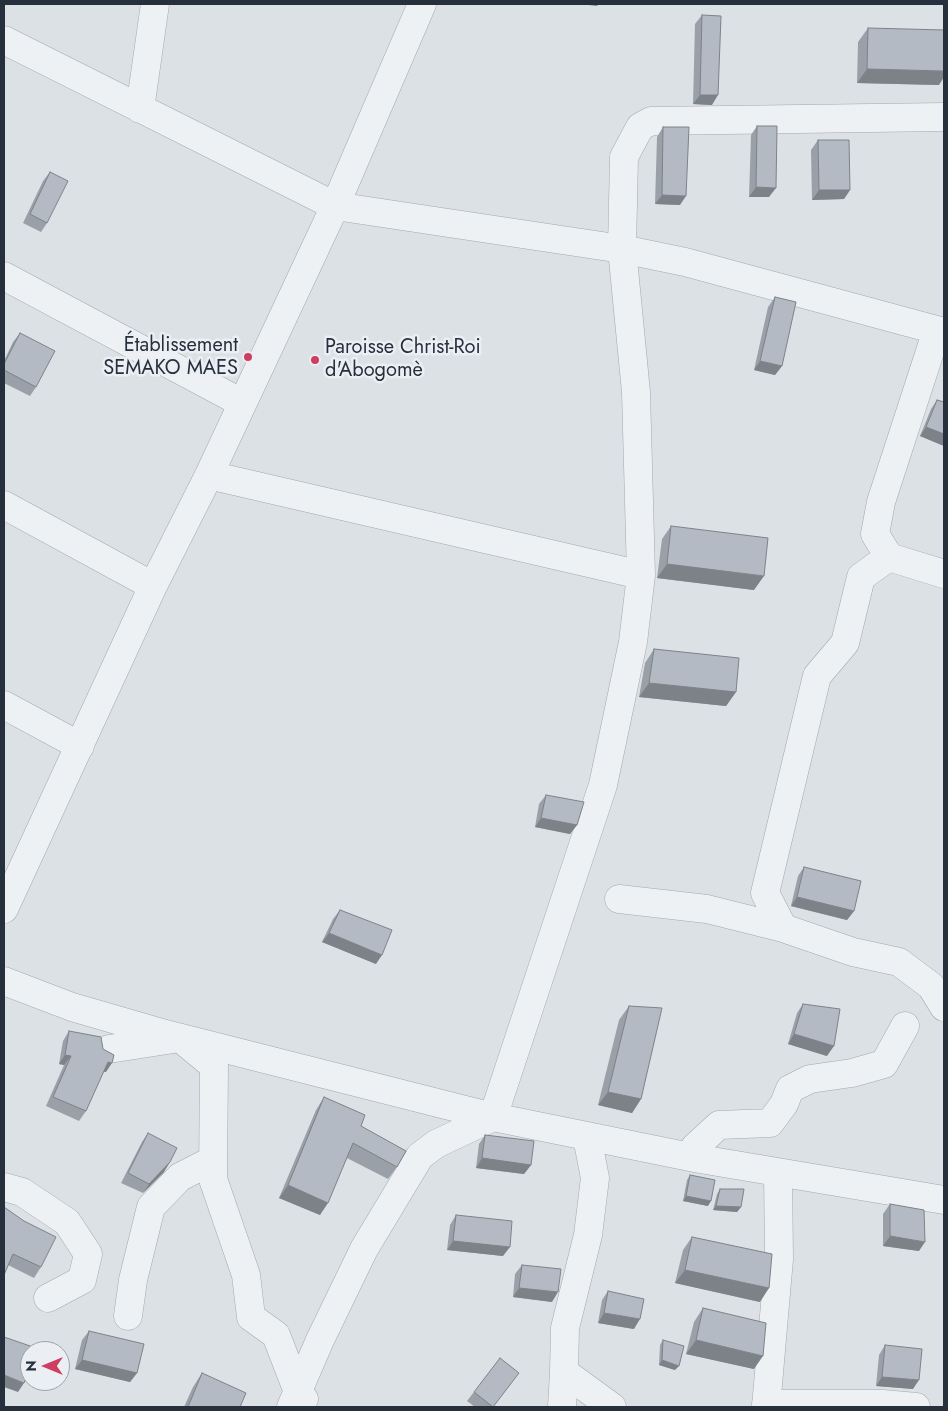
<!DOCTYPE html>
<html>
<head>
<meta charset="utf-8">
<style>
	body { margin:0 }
	#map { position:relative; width:948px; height:1411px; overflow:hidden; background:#dce1e6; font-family:Jost,sans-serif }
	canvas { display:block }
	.frame { position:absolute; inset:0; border:5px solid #26303c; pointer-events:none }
	.north { position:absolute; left:20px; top:1341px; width:50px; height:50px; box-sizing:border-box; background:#ebeff4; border:1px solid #9ca3aa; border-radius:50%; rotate:270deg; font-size:14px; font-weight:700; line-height:20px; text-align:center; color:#26303c }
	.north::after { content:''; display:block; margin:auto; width:18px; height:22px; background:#ce3e61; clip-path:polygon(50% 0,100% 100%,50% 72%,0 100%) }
</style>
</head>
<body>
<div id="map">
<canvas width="948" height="1411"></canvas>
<div class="frame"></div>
<div class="north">N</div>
</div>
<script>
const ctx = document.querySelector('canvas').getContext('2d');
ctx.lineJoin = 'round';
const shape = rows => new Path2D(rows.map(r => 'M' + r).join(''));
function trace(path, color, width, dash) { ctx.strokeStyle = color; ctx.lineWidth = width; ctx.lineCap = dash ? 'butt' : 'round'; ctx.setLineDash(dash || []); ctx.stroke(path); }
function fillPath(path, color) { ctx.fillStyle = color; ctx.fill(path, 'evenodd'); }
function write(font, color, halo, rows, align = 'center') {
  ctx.font = font + ' Jost,sans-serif'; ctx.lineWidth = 5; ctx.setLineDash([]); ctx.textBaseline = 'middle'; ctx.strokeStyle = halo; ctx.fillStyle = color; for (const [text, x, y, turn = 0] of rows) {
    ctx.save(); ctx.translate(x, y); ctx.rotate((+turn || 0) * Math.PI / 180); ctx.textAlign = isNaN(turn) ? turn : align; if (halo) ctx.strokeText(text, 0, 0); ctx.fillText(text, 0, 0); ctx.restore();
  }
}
const minor = shape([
	[4,40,335,206,622,249,685,262,944,332],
	[140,109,155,4],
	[4,276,242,403],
	[937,330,881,502,875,534,889,557,944,574],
	[209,475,641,575],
	[4,505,153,586],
	[4,705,80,746],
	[619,899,707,909,783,928,853,952,899,962,931,986,944,1007],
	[4,909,153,586,209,475,335,206,422,4],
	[783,928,765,893,817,676,845,643,861,577,889,557],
	[4,981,72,1007,158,1032,493,1117,700,1159,944,1200],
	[109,1049,180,1038,214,1066,213,1179,246,1275,251,1317,276,1335,298,1392,304,1399],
	[587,1137,595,1178,588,1235,565,1328,564,1372,612,1407],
	[700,1159,695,1147,719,1125,770,1123,784,1104,790,1089,810,1079,852,1073,884,1064,905,1026],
	[4,1187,22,1192,67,1222,88,1254,82,1280,48,1298],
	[128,1316,133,1280,151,1207,180,1177,213,1160],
	[766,1404,883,1404,916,1407],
	[291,1407,320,1340,364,1249,420,1156,436,1144,493,1117,603,785,633,642,641,575,636,392,622,249,624,157,640,127,651,121,944,117],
	[562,1407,564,1372],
	[766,1407,779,1259,778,1173]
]);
trace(minor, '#a2a8b0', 29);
trace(minor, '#eef1f4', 28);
fillPath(shape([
	[702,15,712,105,693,104,695,24],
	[868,28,939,85,857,83,858,42],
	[757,126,769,197,749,197,751,135],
	[663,127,680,205,655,204,657,137],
	[818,140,850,190,844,199,812,200,811,150],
	[50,172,47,223,41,232,23,223,43,181],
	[775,297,782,366,775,375,754,370,768,307],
	[20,333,36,387,30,396,4,383,4,361,13,342],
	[937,400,944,402,944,446,920,436,931,409],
	[671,526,754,590,657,578,662,539],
	[654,649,736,692,726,706,639,697,645,663],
	[546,795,577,825,570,834,535,827,539,804],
	[804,867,854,911,847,920,791,906,798,876],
	[340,910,376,964,322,942,333,919],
	[803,1004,827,1056,788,1044,797,1013],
	[629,1006,641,1099,632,1113,598,1105,619,1020],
	[69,1031,106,1072,103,1072,86,1111,79,1121,46,1106,64,1065,59,1064,63,1041],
	[324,1097,361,1126,397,1167,388,1179,347,1158,320,1215,279,1198,316,1110],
	[148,1133,164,1172,143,1193,121,1183,142,1142],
	[485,1135,531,1165,524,1174,476,1168,479,1144],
	[690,1175,708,1206,683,1201,687,1180],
	[720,1189,741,1207,737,1212,713,1210,717,1194],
	[890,1204,919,1251,883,1246,883,1214],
	[4,1207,41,1267,34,1278,8,1265],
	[456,1215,503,1256,447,1250,450,1225],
	[692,1237,760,1302,675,1283,683,1250],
	[522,1265,552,1302,513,1297,515,1274],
	[608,1291,634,1329,598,1323,602,1300],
	[703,1308,754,1369,686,1354,694,1322],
	[89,1331,137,1373,130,1382,75,1369,82,1340],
	[663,1340,675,1370,659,1365,660,1345],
	[885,1345,913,1389,876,1386,879,1355],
	[202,1373,240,1407,184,1407,193,1387],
	[512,1382,493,1407,475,1407,467,1401,474,1392]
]), '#9aa0a8');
fillPath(shape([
	[579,4,599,4,597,6],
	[867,69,944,71,944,77,939,85,857,83],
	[700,95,718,95,712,105,693,104],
	[756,187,776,188,769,197,749,197],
	[819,190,850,190,844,199,812,200],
	[662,195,686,196,680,205,655,204],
	[760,361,782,366,775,375,754,370],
	[926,427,944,434,944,446,920,436],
	[667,564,764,576,754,590,657,578],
	[649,683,736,692,726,706,639,697],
	[541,818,577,825,570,834,535,827],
	[797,897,854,911,847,920,791,906],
	[329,933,382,955,376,964,322,942],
	[794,1034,834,1046,827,1056,788,1044],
	[65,1055,71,1056,64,1065,59,1064],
	[108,1062,112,1063,106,1072,101,1071],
	[608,1092,641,1099,632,1113,598,1105],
	[482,1158,531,1165,524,1174,476,1168],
	[170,1162,164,1172,143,1193,149,1184],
	[288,1185,328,1203,320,1215,279,1198],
	[686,1196,711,1201,708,1206,683,1201],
	[716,1206,741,1207,737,1212,713,1210],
	[890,1236,925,1242,919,1251,883,1246],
	[453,1241,510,1247,503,1256,447,1250],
	[685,1270,769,1288,760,1302,675,1283],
	[519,1288,558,1292,552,1302,513,1297],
	[604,1313,640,1319,634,1329,598,1323],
	[696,1340,763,1356,754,1369,686,1354],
	[82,1360,137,1373,130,1382,75,1369],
	[662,1360,679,1366,675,1370,659,1365],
	[4,1375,24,1383,18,1392,4,1387],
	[882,1377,919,1380,913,1389,876,1386]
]), '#7d8288');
const building = shape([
	[702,15,721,16,718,95,700,95,702,15],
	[868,28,944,30,944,71,867,69,868,28],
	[757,126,777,126,776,188,756,187,757,126],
	[663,127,689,127,686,196,662,195,663,127],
	[818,140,849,140,850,190,819,190,818,140],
	[50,172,68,181,47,223,30,214,50,172],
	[775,297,796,302,782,366,760,361,775,297],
	[20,333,55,351,36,387,4,370,4,364,20,333],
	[937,400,944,402,944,434,926,427,937,400],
	[671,526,768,538,764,576,667,564,671,526],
	[654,649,739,658,736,692,649,683,654,649],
	[546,795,584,802,577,825,541,818,546,795],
	[804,867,861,881,854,911,797,897,804,867],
	[340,910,392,930,382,955,329,933,340,910],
	[803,1004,840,1009,834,1046,794,1034,803,1004],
	[629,1006,662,1008,641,1099,608,1092,629,1006],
	[69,1031,101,1037,103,1049,114,1055,112,1063,108,1062,86,1111,53,1097,71,1056,65,1055,69,1031],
	[324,1097,365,1115,361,1126,406,1151,397,1167,353,1143,328,1203,288,1185,324,1097],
	[148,1133,177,1148,170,1162,149,1184,128,1173,148,1133],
	[485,1135,534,1141,531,1165,482,1158,485,1135],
	[690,1175,715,1180,711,1201,686,1196,690,1175],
	[720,1189,744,1189,741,1207,716,1206,720,1189],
	[890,1204,924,1210,925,1242,890,1236,890,1204],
	[4,1207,24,1221,56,1237,41,1267,13,1254,4,1275,4,1207],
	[456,1215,512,1221,510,1247,453,1241,456,1215],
	[692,1237,772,1254,769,1288,685,1270,692,1237],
	[522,1265,561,1269,558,1292,519,1288,522,1265],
	[608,1291,644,1299,640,1319,604,1313,608,1291],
	[703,1308,766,1323,763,1356,696,1340,703,1308],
	[89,1331,144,1344,137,1373,82,1360,89,1331],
	[4,1337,36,1348,35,1351,30,1351,30,1366,24,1383,4,1375,4,1337],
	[663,1340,684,1346,679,1366,662,1360,663,1340],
	[885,1345,922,1349,919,1380,882,1377,885,1345],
	[500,1358,519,1373,493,1407,474,1392,500,1358],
	[202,1373,246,1393,240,1407,188,1407,202,1373]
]);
fillPath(building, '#b3bac3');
trace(building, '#7d8288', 1);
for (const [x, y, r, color] of [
	[248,357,5,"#ce3e61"],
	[315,360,5,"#ce3e61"]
]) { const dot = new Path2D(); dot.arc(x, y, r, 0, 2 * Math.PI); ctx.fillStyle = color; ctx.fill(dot); trace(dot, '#ebeff4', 2); }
write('20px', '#26303c', '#ebeff4', [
	["Établissement",238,346],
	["SEMAKO MAES",238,369],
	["Paroisse Christ-Roi",325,348,"left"],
	["d'Abogomè",325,371,"left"]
], 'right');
</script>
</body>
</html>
